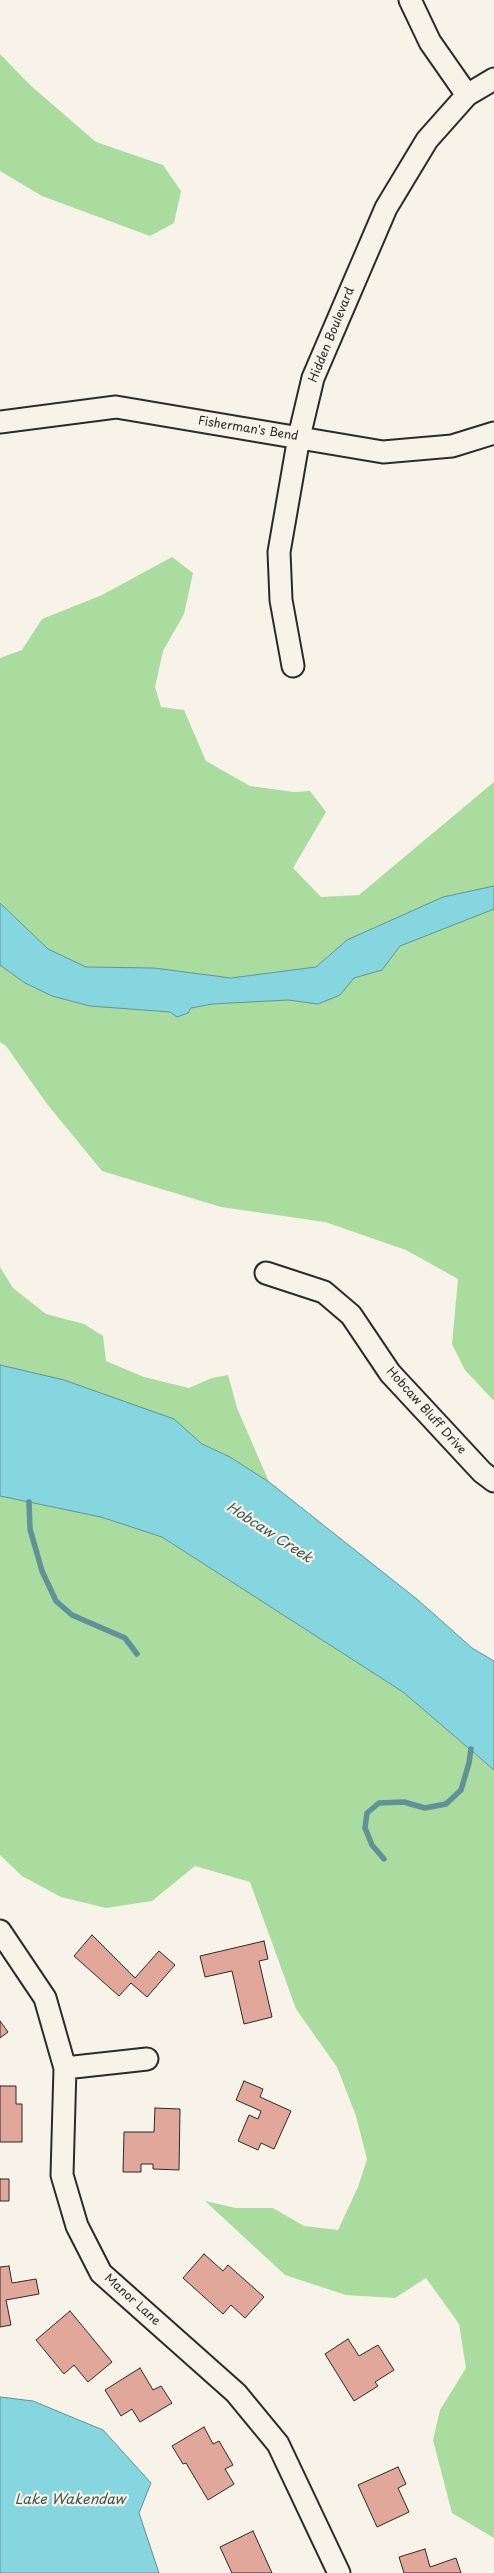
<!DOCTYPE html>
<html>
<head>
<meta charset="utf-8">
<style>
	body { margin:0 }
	canvas { display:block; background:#f7f3e8 }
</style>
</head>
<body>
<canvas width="494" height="2573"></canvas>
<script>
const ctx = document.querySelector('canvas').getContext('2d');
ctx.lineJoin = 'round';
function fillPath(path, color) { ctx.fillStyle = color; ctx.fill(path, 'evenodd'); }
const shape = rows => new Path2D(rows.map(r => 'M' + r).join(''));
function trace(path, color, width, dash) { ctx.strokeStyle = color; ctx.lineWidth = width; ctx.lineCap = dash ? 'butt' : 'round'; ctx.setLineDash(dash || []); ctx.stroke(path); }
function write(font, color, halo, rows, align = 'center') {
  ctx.font = font + ' "Playpen Sans",sans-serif'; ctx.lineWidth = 4.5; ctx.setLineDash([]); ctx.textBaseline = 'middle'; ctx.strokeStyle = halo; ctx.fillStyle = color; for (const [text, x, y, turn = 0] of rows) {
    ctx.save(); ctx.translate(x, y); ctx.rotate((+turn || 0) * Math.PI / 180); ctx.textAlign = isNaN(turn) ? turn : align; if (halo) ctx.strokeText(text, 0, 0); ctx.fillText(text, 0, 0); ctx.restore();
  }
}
fillPath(shape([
	[0,54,30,85,96,142,163,165,181,191,174,223,150,236,42,196,0,171],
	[172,557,193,573,184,614,163,651,155,687,161,707,184,710,206,761,250,786,294,792,310,791,326,812,293,868,321,897,359,895,494,782,494,886,443,897,347,940,316,967,231,978,154,968,86,967,48,949,0,903,0,658,22,650,42,619,102,595],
	[494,909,494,1401,465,1370,452,1344,458,1279,406,1250,325,1222,221,1207,102,1171,47,1104,6,1046,0,1042,0,965,25,983,52,996,90,1006,170,1012,212,1004,288,1000,318,1004,340,995,354,978,382,970,400,946],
	[0,1267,13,1288,46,1314,84,1324,103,1336,106,1361,144,1377,189,1388,212,1378,228,1375,237,1408,269,1482,230,1457,202,1444,174,1419,0,1365],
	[0,1496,101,1517,162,1537,403,1692,494,1770,494,2538,452,2513,433,2440,440,2410,466,2368,459,2324,426,2278,395,2298,346,2295,285,2275,205,2201,236,2208,273,2208,304,2226,338,2230,358,2187,367,2159,356,2116,337,2067,296,2009,250,1882,195,1866,152,1901,106,1908,61,1897,22,1876,0,1855]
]), '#a9dc9e');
const water = shape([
	[494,886,494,909,400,946,382,970,354,978,340,995,318,1004,288,1000,212,1004,191,1008,188,1013,177,1017,170,1012,90,1006,52,996,25,983,0,965,0,903,48,949,86,967,154,968,231,978,316,967,347,940,443,897,494,886],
	[0,1365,64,1380,174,1419,202,1444,230,1457,269,1482,418,1600,472,1648,494,1661,494,1770,403,1692,162,1537,101,1517,0,1496,0,1365],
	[0,2397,33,2401,103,2430,151,2483,139,2513,159,2573,0,2573,0,2397]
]);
fillPath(water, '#85d6df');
trace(water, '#619297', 1);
trace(shape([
	[29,1502,30,1529,42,1571,56,1601,72,1615,125,1638,137,1654],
	[384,1859,372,1845,365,1828,367,1813,379,1803,404,1802,425,1808,446,1804,461,1790,469,1763,471,1749]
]), '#619297', 5.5);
const building = shape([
	[92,1935,135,1978,159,1951,175,1965,147,1997,131,1983,119,1996,74,1956,92,1935],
	[264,1941,268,1959,259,1961,272,2017,244,2024,232,1971,205,1977,200,1956,264,1941],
	[0,2021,8,2032,0,2038,0,2021],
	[244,2081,263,2089,260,2097,291,2111,274,2149,261,2143,258,2150,238,2141,249,2115,258,2119,261,2111,236,2100,244,2081],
	[0,2086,16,2086,16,2104,22,2104,22,2142,0,2142,0,2086],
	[155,2108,180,2109,179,2170,153,2169,153,2164,141,2164,141,2172,123,2172,124,2132,154,2132,155,2108],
	[0,2179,9,2179,9,2201,0,2201,0,2179],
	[204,2254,223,2271,228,2265,264,2297,245,2318,231,2305,223,2314,183,2278,204,2254],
	[9,2266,12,2283,36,2279,39,2294,6,2300,11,2325,0,2327,0,2267,9,2266],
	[70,2311,112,2362,88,2382,74,2365,64,2374,36,2340,70,2311],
	[348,2339,359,2356,378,2345,394,2370,375,2382,378,2386,354,2401,325,2354,348,2339],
	[140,2368,153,2390,161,2386,172,2403,140,2422,132,2409,121,2416,105,2390,140,2368],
	[204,2427,213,2444,219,2441,233,2465,225,2469,234,2484,208,2500,186,2463,183,2464,172,2446,204,2427],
	[398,2467,406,2484,398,2488,409,2512,377,2527,358,2485,398,2467],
	[253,2531,272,2573,232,2573,220,2547,253,2531],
	[425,2549,430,2567,456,2558,461,2573,404,2573,399,2557,425,2549]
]);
fillPath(building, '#e0a79a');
trace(building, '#2b2b2b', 1);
const street = shape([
	[410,0,430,42,467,95],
	[0,422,116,407,383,452,452,446,494,433],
	[293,666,281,600,279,552,299,437,313,378,386,208,427,140,467,95,494,79],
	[266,1273,324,1292,351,1315,390,1373,482,1472,494,1481],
	[0,1931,45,1998,65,2068,62,2175,77,2226,101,2273,236,2393,278,2444,339,2573],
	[65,2068,147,2059]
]);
trace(street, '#2b2b2b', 25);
trace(street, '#f7f3e8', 21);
write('12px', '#2b2b2b', '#f7f3e8', [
	["Hidden Boulevard",332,335,-68],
	["Fisherman's Bend",248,429,9],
	["Hobcaw Bluff Drive",426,1411,48],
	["Manor Lane",132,2300,42]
]);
write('italic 14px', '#425658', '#f7f3e8', [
	["Hobcaw Creek",269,1533,33],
	["Lake Wakendaw",70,2500]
]);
</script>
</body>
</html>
